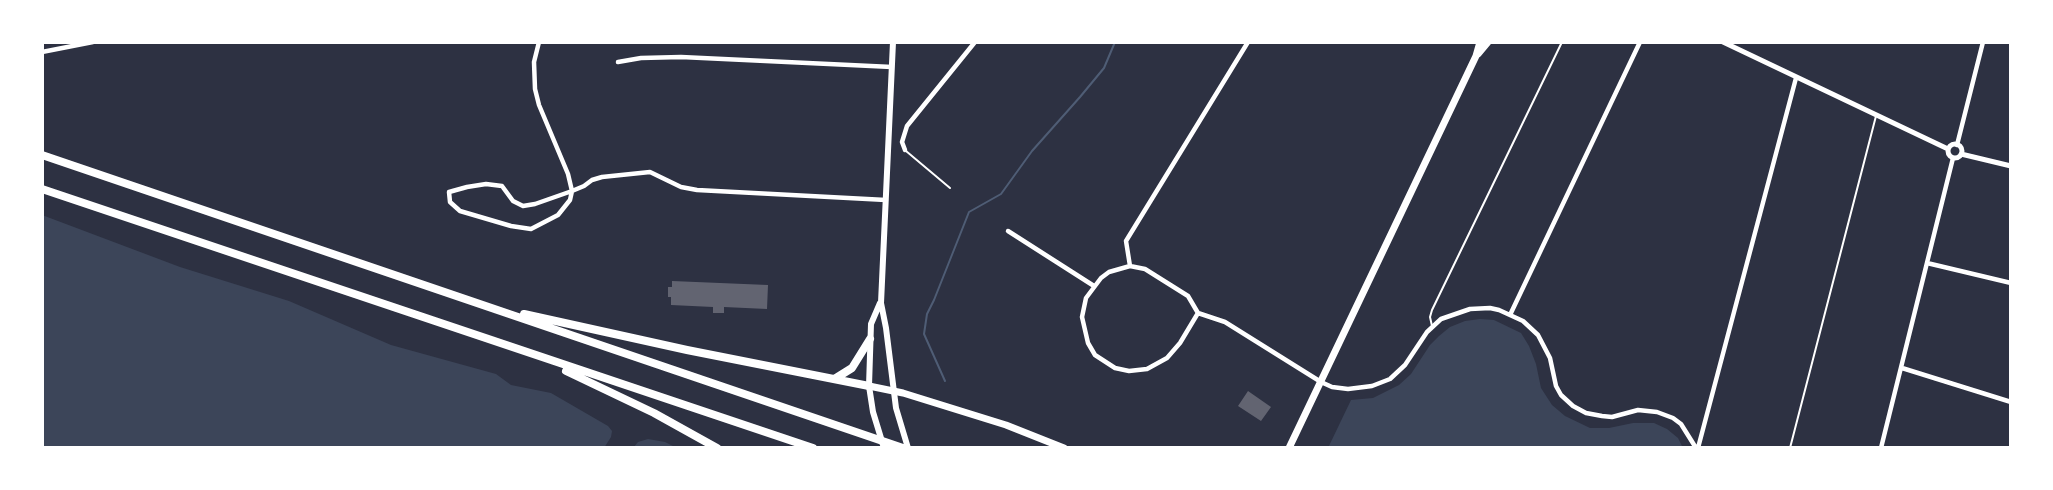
<!DOCTYPE html>
<html>
<head>
<meta charset="utf-8">
<style>
	body { margin:0 }
	#map { position:relative; width:2053px; height:490px; overflow:hidden; background:#2d3142; font-family:Ubuntu,sans-serif }
	canvas { display:block }
	.frame { position:absolute; inset:0; border:44px solid #fff; pointer-events:none }
</style>
</head>
<body>
<div id="map">
<canvas width="2053" height="490"></canvas>
<div class="frame"></div>
</div>
<script>
const ctx = document.querySelector('canvas').getContext('2d');
ctx.lineJoin = 'round';
function fillPath(path, color) { ctx.fillStyle = color; ctx.fill(path, 'evenodd'); }
const shape = rows => new Path2D(rows.map(r => 'M' + r).join(''));
function trace(path, color, width, dash) { ctx.strokeStyle = color; ctx.lineWidth = width; ctx.lineCap = dash ? 'butt' : 'round'; ctx.setLineDash(dash || []); ctx.stroke(path); }
fillPath(shape([
	[42,215,180,267,289,301,391,345,496,374,511,385,551,393,608,426,612,431,611,437,604,448,42,448],
	[1480,319,1494,320,1521,333,1529,346,1536,364,1541,388,1552,405,1565,416,1590,428,1609,428,1633,423,1654,423,1667,429,1678,438,1683,448,1328,448,1351,400,1373,398,1399,385,1411,374,1430,345,1439,336,1450,327,1465,321],
	[648,439,665,442,677,448,633,448,638,442]
]), '#3c4559');
trace(shape([
	[945,381,924,334,927,314,934,300,969,212,1001,194,1032,151,1080,97,1104,68,1115,42]
]), '#4f5d75', 2);
fillPath(shape([
	[672,281,768,285,767,309,724,307,724,313,713,313,713,307,671,305,671,297,668,297,668,287,672,287],
	[1248,391,1271,407,1261,421,1238,406]
]), '#626471');
trace(shape([
	[906,151,950,188],
	[1432,326,1430,317,1432,310,1562,42],
	[1790,448,1876,116]
]), '#fff', 2);
trace(shape([
	[539,42,534,62,535,89,539,105,568,174,572,191,570,200,558,215,531,229,511,226,460,211,450,202,449,192,467,187,486,184,502,186,513,201,523,206,535,204,572,191,584,186,592,180,602,177,650,172,681,187,697,190,886,200],
	[42,52,93,42],
	[618,62,641,58,681,57,892,67],
	[1957,145,1983,42],
	[905,150,902,142,907,126,975,42],
	[1008,231,1094,286],
	[1927,263,2011,283],
	[1130,266,1145,269,1188,296,1198,313,1180,343,1167,358,1147,369,1129,371,1115,368,1095,355,1088,343,1082,317,1086,298,1101,278,1109,272,1130,266],
	[1130,266,1126,241,1248,42],
	[1198,313,1225,322,1321,382,1332,387,1348,389,1372,386,1390,379,1405,365,1427,332,1441,319,1470,309,1490,308,1499,310,1523,321,1538,335,1550,358,1556,386,1561,395,1573,406,1586,413,1602,416,1612,417,1638,410,1657,412,1673,418,1681,424,1696,448],
	[1510,315,1640,42],
	[1902,368,2011,402],
	[1698,448,1796,78],
	[1881,448,1953,158]
]), '#fff', 4.5);
trace(shape([
	[1723,42,1948,149],
	'1948 151a7 7 0 1 1 14 0a7 7 0 1 1-14 0Z',
	[1961,154,2011,166]
]), '#fff', 5);
trace(shape([
	[893,42,881,303,886,328,896,408,908,448],
	[880,303,871,324,869,386,873,412,884,448]
]), '#fff', 6);
trace(shape([
	[1478,54,1488,42],
	[869,386,903,393,1006,425,1064,448],
	[1289,448,1476,56,1480,42]
]), '#fff', 7);
trace(shape([
	[42,155,903,448],
	[42,189,813,448],
	[524,314,687,350,869,386],
	[566,371,654,413,717,448],
	[836,378,852,368,870,339]
]), '#fff', 8);
</script>
</body>
</html>
